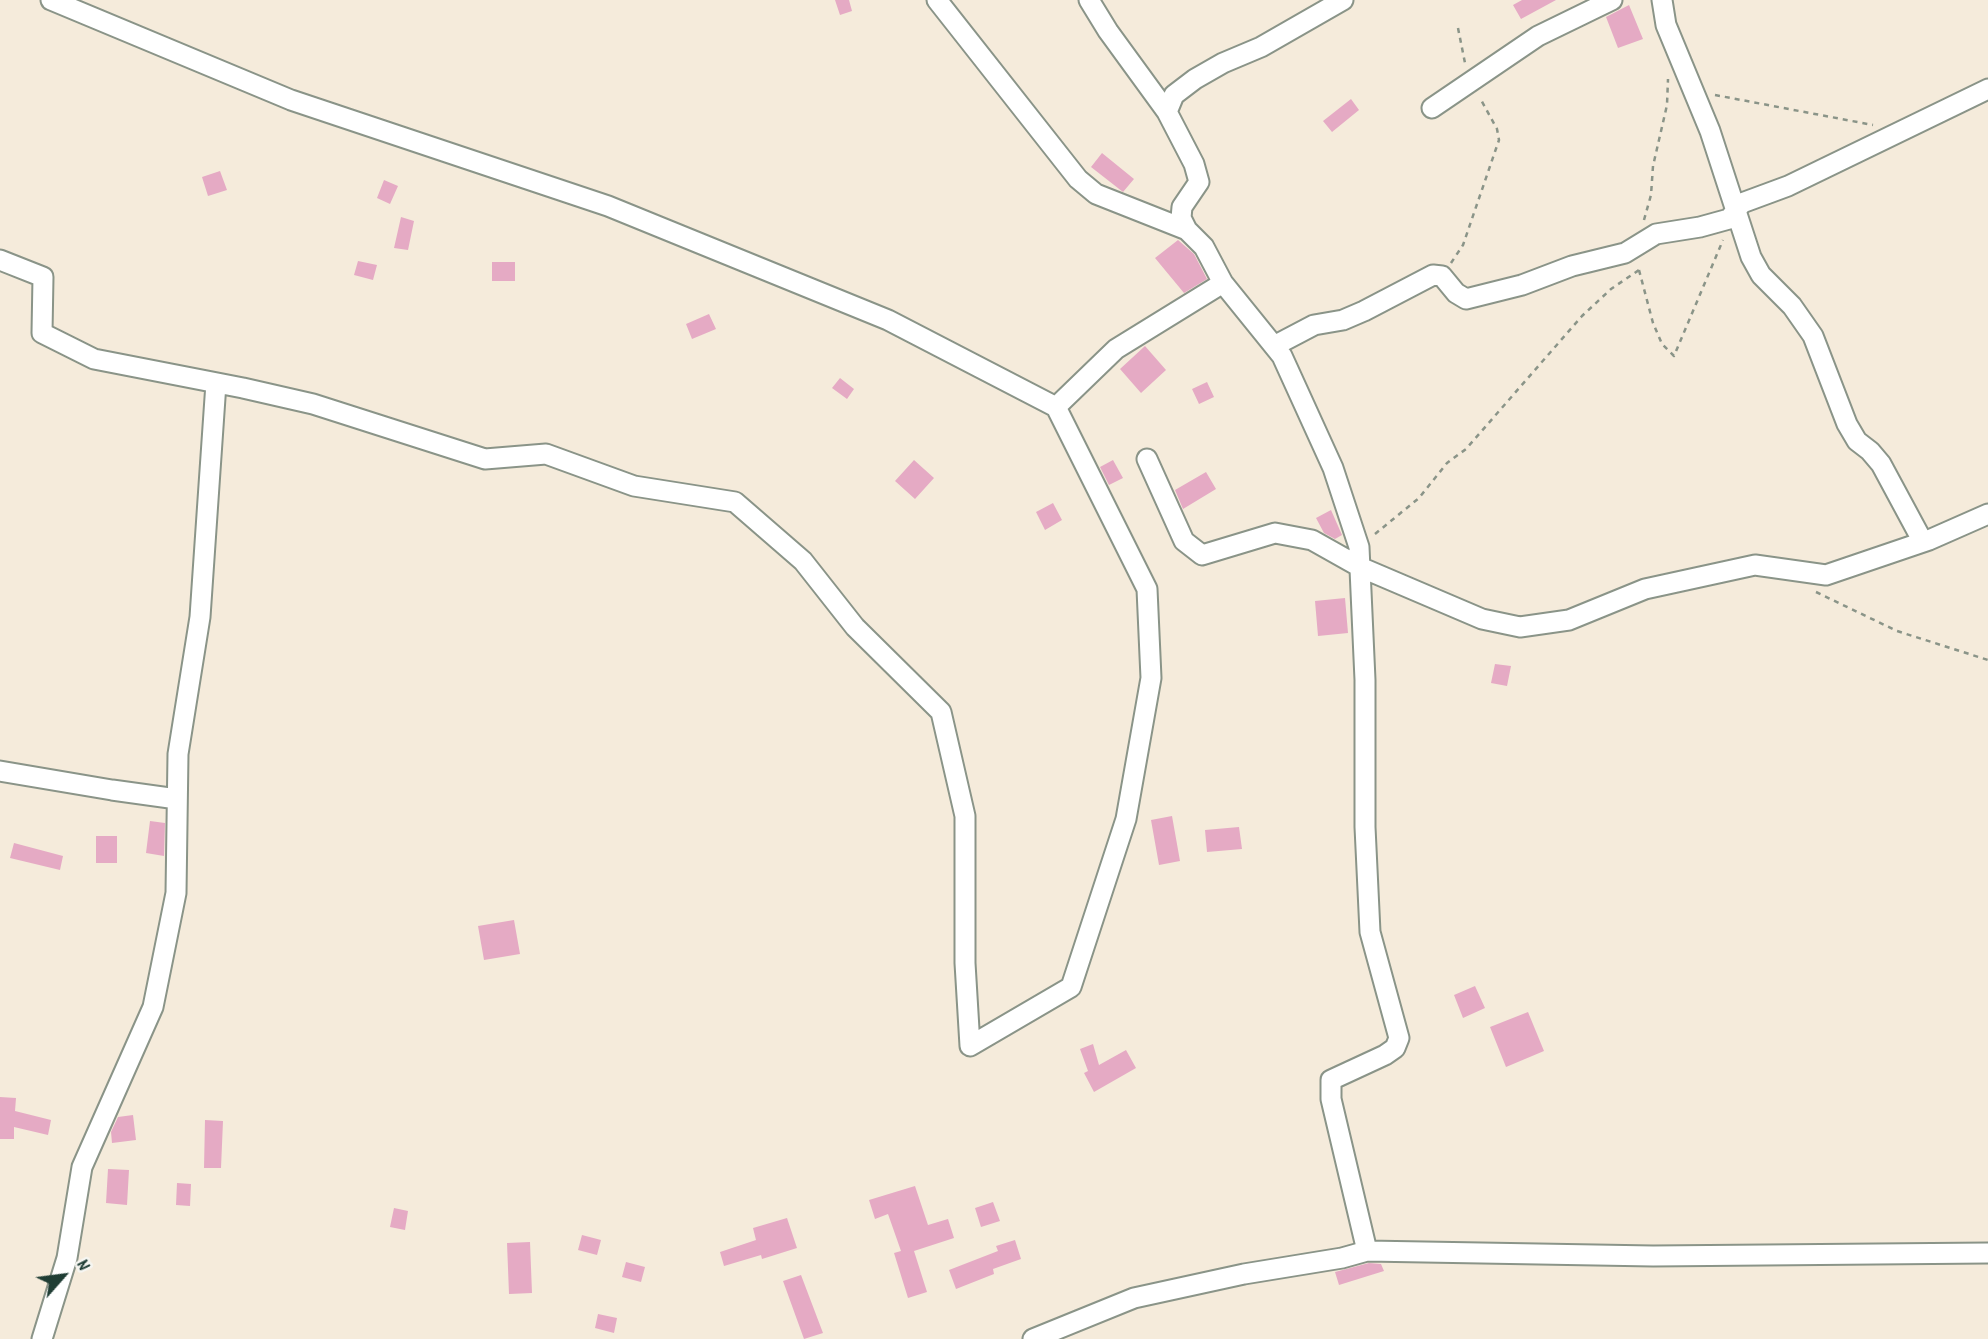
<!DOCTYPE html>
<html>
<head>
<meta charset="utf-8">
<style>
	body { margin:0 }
	#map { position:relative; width:1988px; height:1339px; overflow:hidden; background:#f5ebdb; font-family:Dekko,sans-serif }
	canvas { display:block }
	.north { position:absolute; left:28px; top:1241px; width:70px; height:70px; -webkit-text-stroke:5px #f6f6f2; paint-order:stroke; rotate:62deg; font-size:19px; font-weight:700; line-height:28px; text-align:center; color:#1f3d34 }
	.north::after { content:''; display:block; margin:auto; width:24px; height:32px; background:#1f3d34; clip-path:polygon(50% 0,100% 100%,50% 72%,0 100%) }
</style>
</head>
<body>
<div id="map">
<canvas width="1988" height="1339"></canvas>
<div class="north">N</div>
</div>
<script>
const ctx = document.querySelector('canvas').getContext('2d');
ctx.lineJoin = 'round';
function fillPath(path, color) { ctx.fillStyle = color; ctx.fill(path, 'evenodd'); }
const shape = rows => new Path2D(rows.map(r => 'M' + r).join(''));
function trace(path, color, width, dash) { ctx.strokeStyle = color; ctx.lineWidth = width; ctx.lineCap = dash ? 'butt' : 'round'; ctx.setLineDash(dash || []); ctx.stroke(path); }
fillPath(shape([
	[835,0,849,0,852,11,840,15],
	[1522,0,1556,0,1521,19,1513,5],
	[1629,5,1643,39,1618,48,1606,17],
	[1351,99,1359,110,1332,132,1323,121],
	[1102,153,1134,179,1123,192,1091,167],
	[220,171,227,190,208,196,202,177],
	[384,180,398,186,390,204,377,198],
	[401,217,414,221,408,250,394,248],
	[1178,240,1194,254,1207,279,1184,293,1155,258],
	[358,261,377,265,373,280,354,275],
	[492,262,515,262,515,281,492,281],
	[709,314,716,329,692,339,686,324],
	[1145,346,1166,370,1141,393,1120,369],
	[840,378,854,389,847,399,832,388],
	[1207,382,1214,397,1199,404,1192,389],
	[914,460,934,478,915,499,895,481],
	[1113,460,1123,478,1109,485,1100,467],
	[1206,472,1216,489,1183,509,1175,490],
	[1053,503,1062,520,1045,530,1036,512],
	[1331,510,1342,535,1335,539,1324,533,1316,518],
	[1345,598,1348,633,1318,636,1315,601],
	[1495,664,1511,666,1507,686,1491,683],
	[1172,816,1180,861,1159,865,1151,820],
	[150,821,165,823,164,856,146,853],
	[1239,827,1242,849,1207,852,1205,830],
	[96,836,117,836,117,863,96,863],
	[14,843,63,856,60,870,10,858],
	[514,920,520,954,484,960,478,926],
	[1475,986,1485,1008,1463,1018,1454,995],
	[1528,1012,1544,1051,1506,1067,1490,1027],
	[1093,1044,1099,1065,1126,1050,1136,1068,1094,1092,1084,1073,1088,1071,1080,1049],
	[0,1097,16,1098,15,1111,51,1120,48,1135,14,1127,14,1139,0,1139],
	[133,1115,136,1140,112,1143,111,1132,118,1117],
	[205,1120,223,1121,221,1168,204,1168],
	[108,1169,129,1170,127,1205,106,1203],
	[177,1183,191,1184,190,1206,176,1205],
	[915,1186,928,1225,948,1219,954,1238,914,1251,927,1292,908,1298,894,1253,901,1251,888,1214,875,1219,869,1200],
	[993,1202,1000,1221,981,1227,975,1208],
	[394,1208,408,1211,405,1230,390,1227],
	[787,1218,797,1248,762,1259,761,1255,724,1266,720,1252,756,1240,753,1228],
	[582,1235,601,1240,597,1255,578,1250],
	[1015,1240,1021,1259,993,1269,994,1274,956,1289,949,1270,998,1251,996,1246],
	[530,1242,532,1293,509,1294,507,1243],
	[626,1262,645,1267,641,1282,622,1277],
	[1369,1263,1381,1264,1384,1271,1339,1285,1335,1272],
	[801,1275,823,1333,804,1339,783,1281],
	[598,1314,617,1318,614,1333,595,1328]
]), '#e5aac4');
const minor = shape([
	[937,0,1078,179,1096,194,1187,230,1204,247,1223,283,1282,356,1333,468,1359,547,1365,680,1365,827,1370,932,1399,1038,1395,1048,1385,1055,1331,1080,1331,1099,1367,1251,1342,1258,1244,1274,1134,1298,1033,1339],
	[1089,0,1108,31,1167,112,1194,164,1199,182,1182,207,1181,218,1187,230],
	[1662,0,1666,25,1710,131,1751,257,1761,275,1792,306,1813,336,1847,424,1857,441,1870,451,1881,464,1923,542],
	[1432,108,1538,36,1612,0],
	[1167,112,1174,95,1195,79,1223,63,1261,47,1343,0],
	[0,260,43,277,42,333,94,359,243,388,313,404,485,459,546,454,634,486,735,502,803,561,855,627,941,712,965,816,965,963,970,1046,1071,987,1126,819,1151,678,1147,589,1056,407,888,320,608,206,291,100,51,0],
	[1274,346,1314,325,1343,320,1364,311,1433,275,1442,276,1456,293,1466,299,1522,285,1572,266,1625,253,1656,234,1700,227,1729,219,1742,203,1788,186,1988,89],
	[1056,407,1116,349,1223,283],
	[1147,459,1184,541,1202,555,1275,533,1312,540,1360,567,1482,619,1520,627,1569,620,1645,589,1755,565,1826,575,1929,540,1988,514],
	[0,771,112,790,177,799],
	[1367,1251,1653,1256,1988,1253],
	[42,1339,67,1258,82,1167,153,1007,176,893,178,754,200,617,216,383]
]);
trace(minor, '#8a9488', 23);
trace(shape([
	[1458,28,1465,63],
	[1715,95,1873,125],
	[1644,220,1651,195,1653,166,1667,105,1668,79],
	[1451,263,1463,245,1499,140,1497,129,1480,98],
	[1639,270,1653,323,1662,344,1674,356,1723,240],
	[1375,534,1419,498,1447,463,1466,449,1582,316,1611,289,1639,270,1639,267],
	[1816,592,1897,631,1988,660]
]), '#8a9488', 2.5, [5, 5]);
trace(minor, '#fff', 19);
</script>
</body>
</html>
